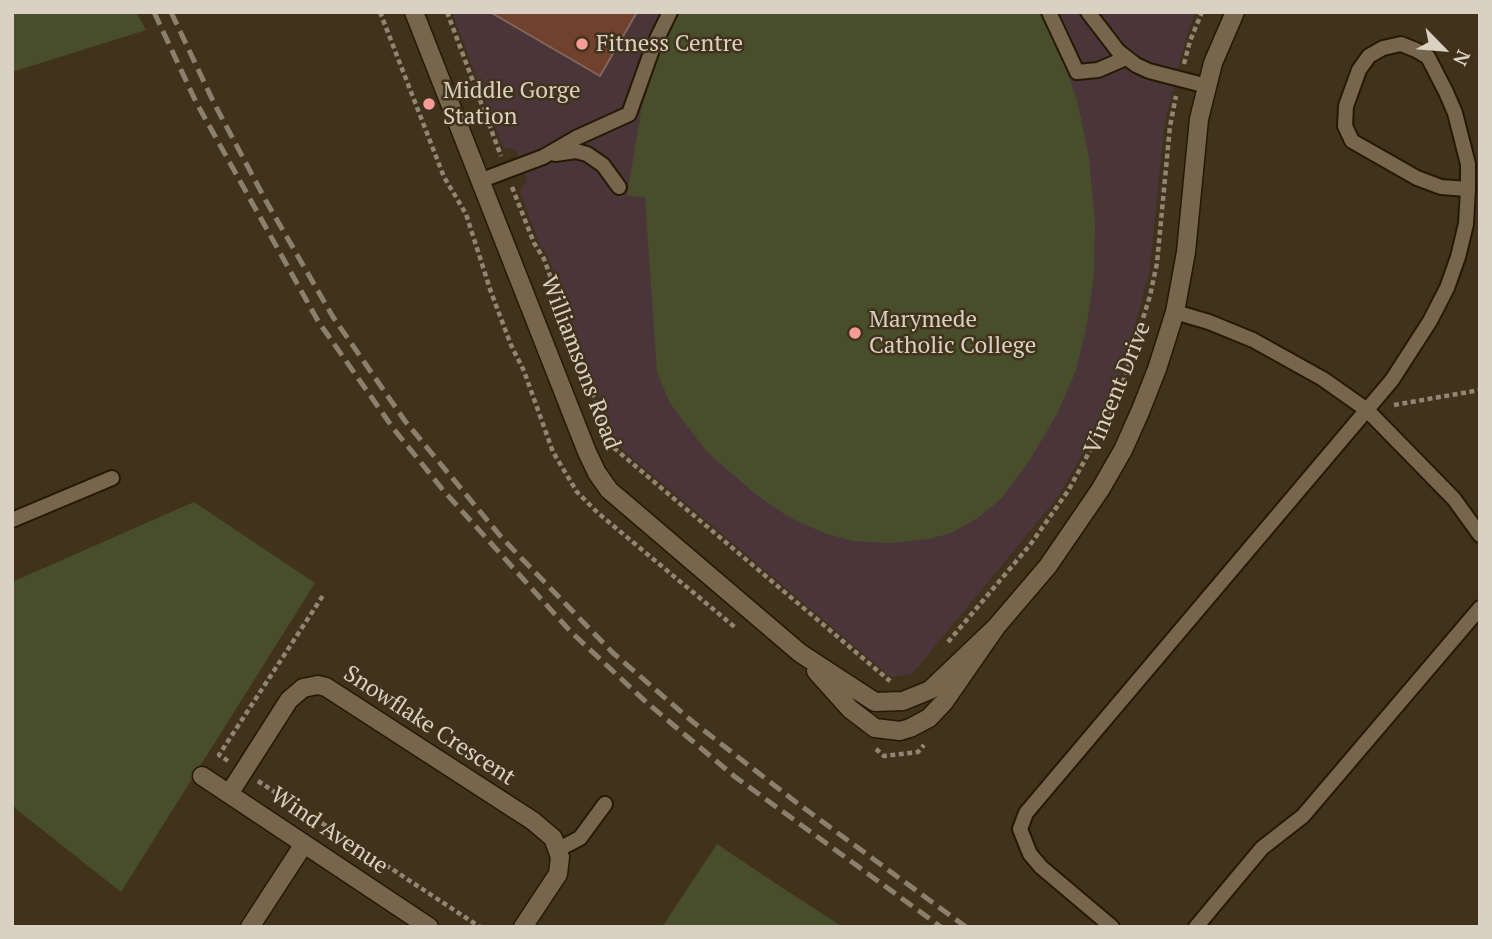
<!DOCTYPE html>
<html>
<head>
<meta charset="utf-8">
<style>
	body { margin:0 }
	#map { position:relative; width:1492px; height:939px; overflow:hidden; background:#40321b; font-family:"PT Serif",serif }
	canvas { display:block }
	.frame { position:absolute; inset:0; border:14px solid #dad1c3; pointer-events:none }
	.north { position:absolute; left:1408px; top:14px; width:70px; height:70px; -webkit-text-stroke:5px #40321b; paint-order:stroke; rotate:115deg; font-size:19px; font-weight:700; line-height:28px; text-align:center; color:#dad1c3 }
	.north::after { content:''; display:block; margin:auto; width:24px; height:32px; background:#dad1c3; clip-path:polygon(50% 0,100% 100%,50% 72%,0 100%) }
</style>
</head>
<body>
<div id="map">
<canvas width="1492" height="939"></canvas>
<div class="frame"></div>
<div class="north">N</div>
</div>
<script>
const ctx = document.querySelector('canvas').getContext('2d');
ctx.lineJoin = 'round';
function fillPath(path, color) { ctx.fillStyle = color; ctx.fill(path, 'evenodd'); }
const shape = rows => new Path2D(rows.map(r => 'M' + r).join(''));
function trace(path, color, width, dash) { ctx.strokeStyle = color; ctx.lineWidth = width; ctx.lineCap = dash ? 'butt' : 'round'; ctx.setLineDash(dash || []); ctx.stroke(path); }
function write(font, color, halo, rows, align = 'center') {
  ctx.font = font + ' "PT Serif",serif'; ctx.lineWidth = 5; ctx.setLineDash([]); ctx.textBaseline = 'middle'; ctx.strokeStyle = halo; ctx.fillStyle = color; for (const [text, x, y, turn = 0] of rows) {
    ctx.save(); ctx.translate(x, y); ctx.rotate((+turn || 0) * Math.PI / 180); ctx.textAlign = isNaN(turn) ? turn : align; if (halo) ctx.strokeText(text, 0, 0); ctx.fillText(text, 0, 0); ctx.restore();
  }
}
fillPath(shape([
	[452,12,1196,12,1190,25,1175,79,1164,127,1150,268,1125,365,1096,430,1058,497,912,674,891,677,616,444,548,256,540,245,520,192,527,179,522,165,516,150,503,147]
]), '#4a363a');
fillPath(shape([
	[12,12,136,12,146,30,12,72],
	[678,12,1040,12,1064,62,1078,104,1089,158,1095,224,1094,274,1087,324,1076,370,1058,412,1031,458,1002,498,978,518,951,533,929,539,890,543,853,541,824,533,789,517,758,496,707,452,670,403,657,372,645,197,627,196,642,106,662,47],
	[194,502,315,583,121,892,16,809,12,800,12,582],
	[717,844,778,885,843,927,662,927]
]), '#484e2c');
const building = shape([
	[490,12,637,12,600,76,490,12]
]);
fillPath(building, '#70412d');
trace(building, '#83665a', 2);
const service = shape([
	[1049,12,1077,72,1098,70,1126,58],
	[1088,12,1118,51,1136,65,1149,71,1207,86],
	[555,154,576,151,587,154,603,165,619,187],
	[482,180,543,157,576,138,629,114,653,47,670,12],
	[1175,312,1209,322,1253,340,1323,379,1367,410,1454,499,1480,535],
	[12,520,112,478],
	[559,849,580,838,605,804],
	[1112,927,1041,867,1030,854,1020,829,1026,813,1392,380,1430,321,1447,288,1458,257,1466,224,1468,189,1468,164,1455,113,1446,92,1428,57,1416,50,1401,44,1383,48,1369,56,1359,70,1346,106,1345,126,1352,141,1417,178,1441,187,1468,189],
	[1196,927,1262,848,1303,816,1480,608]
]);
const minor = shape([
	[414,12,587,452,597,473,609,490,800,653,875,702,903,701,930,690,996,627],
	[816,671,850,709,875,728,900,731,910,728,929,718,944,702,996,627,1048,566,1100,490,1123,450,1140,412,1157,369,1175,312,1186,252,1199,119,1213,63,1235,12],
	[202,776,429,927],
	[229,794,289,700,303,688,318,685,326,687,533,821,553,838,560,857,558,874,523,927],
	[250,927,304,844]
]);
trace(service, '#261903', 18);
trace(minor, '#261903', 21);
trace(shape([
	[380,12,444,177,466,214,491,292,511,345,524,371,553,452,577,492,598,513,737,629],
	[447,12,501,156],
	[1184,64,1190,41,1202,12],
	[512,187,534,243,544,259,609,439,614,448,890,681],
	[1394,405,1480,390],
	[948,642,1030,545,1068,491,1105,423,1122,385,1150,296,1157,263,1170,126,1176,96],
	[876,749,884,756,918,752,924,745],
	[228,761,219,755,324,594],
	[258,781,480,927]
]), '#918674', 4.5, [5, 3.5]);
trace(service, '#76664d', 14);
trace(minor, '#76664d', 18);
trace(shape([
	[154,12,196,102,318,321,393,428,443,490,570,631,646,702,734,776,941,927],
	[171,12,214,103,266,201,333,317,405,421,502,538,612,652,693,722,797,803,966,927]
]), '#8b806d', 5, [14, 7]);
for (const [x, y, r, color] of [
	[582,44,7,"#f59c96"],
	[429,104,7,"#f59c96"],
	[855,333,7,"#f59c96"]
]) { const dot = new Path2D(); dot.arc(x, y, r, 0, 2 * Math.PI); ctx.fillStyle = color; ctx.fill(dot); trace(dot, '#40321b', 2.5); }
write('23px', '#dad1c3', '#40321b', [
	["Fitness Centre",596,44],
	["Middle Gorge",443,91],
	["Station",443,117],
	["Marymede",869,320],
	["Catholic College",869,346]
], 'left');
write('23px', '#dad1c3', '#40321b', [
	["Williamsons Road",580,363,69],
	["Vincent Drive",1118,388,-68],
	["Snowflake Crescent",429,726,33],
	["Wind Avenue",329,831,34]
]);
</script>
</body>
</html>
